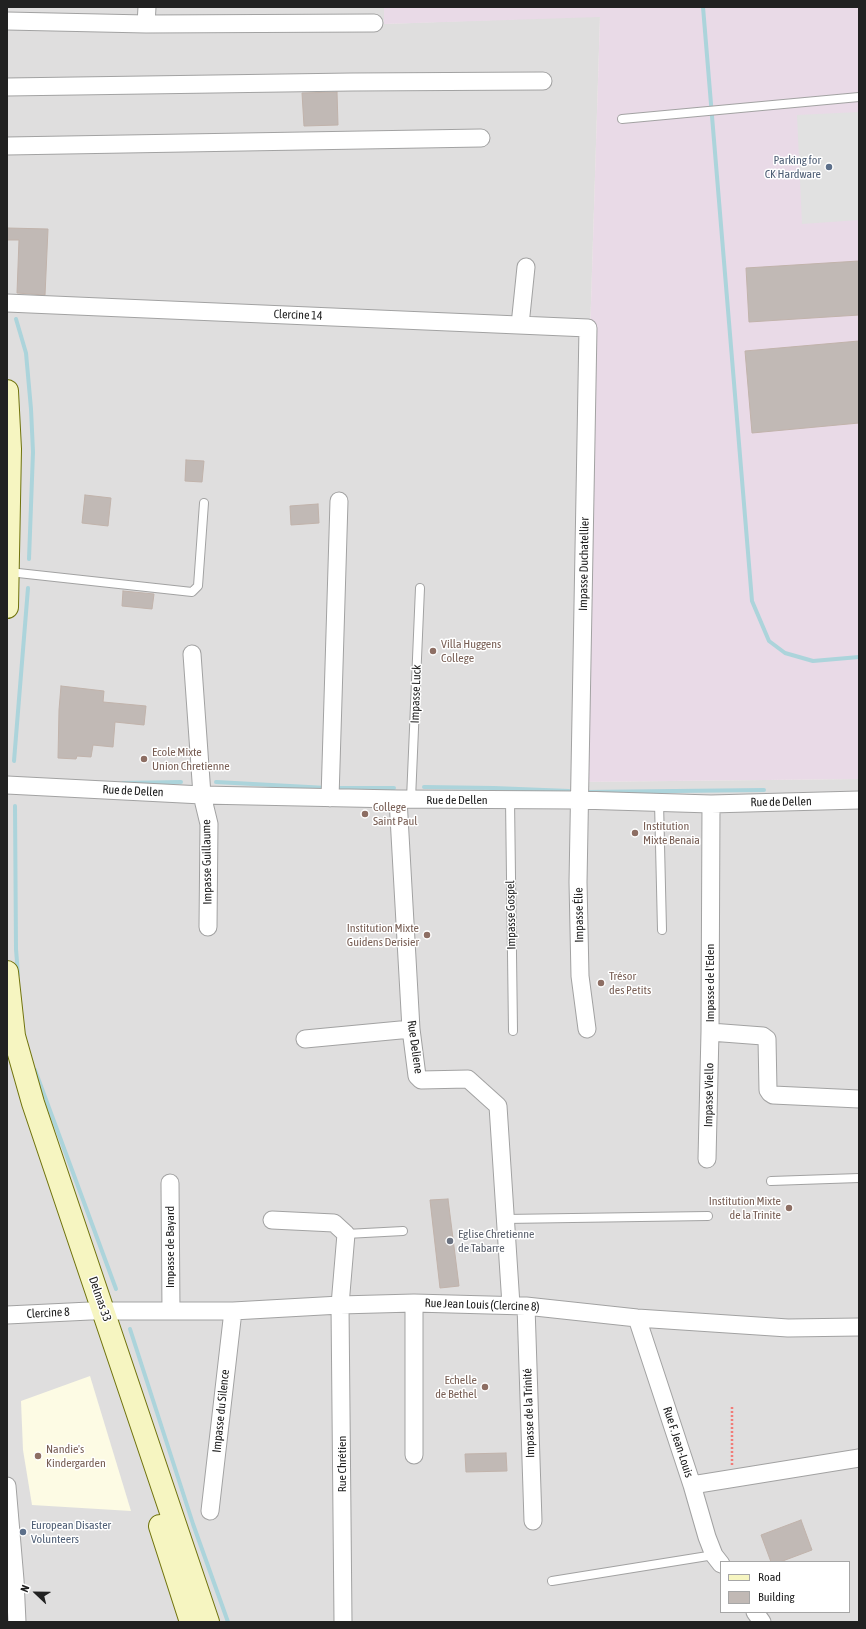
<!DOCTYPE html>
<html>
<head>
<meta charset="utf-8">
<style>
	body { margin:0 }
	#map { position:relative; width:866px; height:1629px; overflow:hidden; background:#f0ede8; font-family:"Asap Condensed",sans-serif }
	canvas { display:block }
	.frame { position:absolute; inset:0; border:8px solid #212121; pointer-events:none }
	.legend { position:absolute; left:720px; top:1561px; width:130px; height:52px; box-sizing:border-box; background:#fff; border:1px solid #a6a6a6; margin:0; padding:5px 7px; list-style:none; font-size:12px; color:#212121 }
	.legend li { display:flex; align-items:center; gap:8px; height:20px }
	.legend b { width:20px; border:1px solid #a6a6a6 }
	.north { position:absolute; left:16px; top:1573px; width:40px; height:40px; -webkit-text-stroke:3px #fff; paint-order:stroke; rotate:292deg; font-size:11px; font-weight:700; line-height:16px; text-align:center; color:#212121 }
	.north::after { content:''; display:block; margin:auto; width:14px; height:18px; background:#212121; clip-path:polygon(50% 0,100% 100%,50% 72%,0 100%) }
</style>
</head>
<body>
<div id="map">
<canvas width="866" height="1629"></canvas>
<div class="frame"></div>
<ul class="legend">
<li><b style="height:5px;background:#f6f5c1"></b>Road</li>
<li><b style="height:11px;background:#c1b9b5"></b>Building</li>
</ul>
<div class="north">N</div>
</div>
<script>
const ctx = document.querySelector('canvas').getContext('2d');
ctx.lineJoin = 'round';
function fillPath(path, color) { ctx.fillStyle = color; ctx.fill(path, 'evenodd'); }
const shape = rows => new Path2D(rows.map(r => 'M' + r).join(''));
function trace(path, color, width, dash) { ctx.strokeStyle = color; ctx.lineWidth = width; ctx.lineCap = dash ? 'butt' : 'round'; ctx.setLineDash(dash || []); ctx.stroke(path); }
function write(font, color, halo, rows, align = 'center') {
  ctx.font = font + ' "Asap Condensed",sans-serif'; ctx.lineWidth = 3; ctx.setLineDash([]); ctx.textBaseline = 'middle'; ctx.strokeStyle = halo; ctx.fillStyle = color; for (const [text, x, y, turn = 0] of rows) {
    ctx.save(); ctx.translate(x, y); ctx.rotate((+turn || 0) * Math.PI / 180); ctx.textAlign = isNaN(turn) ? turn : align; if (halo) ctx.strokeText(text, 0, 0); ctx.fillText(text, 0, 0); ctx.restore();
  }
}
fillPath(shape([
	[7,7,384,7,384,24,600,16,576,782,859,779,859,1622,7,1622],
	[721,1562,849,1562,849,1612,721,1612]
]), '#dfdede');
fillPath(shape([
	[384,7,859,7,859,779,576,782,600,17,384,24]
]), '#e9dae7');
fillPath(shape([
	[90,1376,131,1511,32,1505,23,1450,21,1401]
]), '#fdfbe4');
fillPath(shape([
	[859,112,859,220,802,224,797,115]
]), '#e1e1e1');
trace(shape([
	[703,7,752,601,769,641,785,653,813,661,859,657],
	[16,319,26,353,31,409,33,452,29,559],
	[14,761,28,588],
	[216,782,327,788],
	[123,783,181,782],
	[424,787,494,788,569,791],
	[334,788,394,788],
	[586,792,764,790],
	[15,806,16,949,18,975],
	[35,1070,116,1289],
	[130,1329,193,1524,228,1622]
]), '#acd4db', 4);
const building = shape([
	[337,92,338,125,304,126,302,93,337,92],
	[7,228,48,229,45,295,17,293,19,240,7,240,7,228],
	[859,261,859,315,749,322,746,268,859,261],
	[859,341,859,423,752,433,745,351,859,341],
	[186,460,204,461,202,482,185,481,186,460],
	[85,495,111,498,108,526,82,523,85,495],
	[318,504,319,523,291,525,290,506,318,504],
	[123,591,154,594,152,609,122,606,123,591],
	[61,686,104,691,103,702,146,706,144,725,115,722,113,747,93,745,91,757,77,756,76,759,58,758,59,710,61,686],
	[448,1199,459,1286,440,1288,430,1200,448,1199],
	[506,1453,507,1471,466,1472,465,1454,506,1453],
	[801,1520,812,1550,780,1562,771,1562,761,1535,801,1520]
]);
fillPath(building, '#c1b9b5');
trace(building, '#c1b3ab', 1);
const lane = shape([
	[622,119,859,97],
	[9,572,192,592,198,586,204,503],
	[411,799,420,588],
	[510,800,513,1031],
	[659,802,662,930],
	[771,1181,859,1178],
	[505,1219,708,1216],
	[346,1234,403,1231],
	[552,1581,714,1555]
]);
const street = shape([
	[7,21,146,24,374,23],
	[146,24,147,7],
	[7,87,352,82,543,81],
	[7,146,481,138],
	[7,303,588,328,578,882,580,976,587,1029],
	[520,325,526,267],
	[192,654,202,795,209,824,208,927],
	[7,785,202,795,398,799,579,800,711,804,859,800],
	[330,798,339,501],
	[398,799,411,1029,417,1076,421,1080,468,1079,498,1106,511,1305],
	[710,1032,763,1036,767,1039,768,1090,770,1093,773,1095,859,1099],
	[305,1039,411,1029],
	[707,1159,710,1032,711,804],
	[170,1183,171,1311],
	[272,1220,334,1223,346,1234,340,1305,343,1622],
	[414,1303,414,1455],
	[526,1306,533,1521],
	[7,1315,90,1311,233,1311,340,1305,414,1303,526,1306,637,1318,788,1328,859,1327],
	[637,1318,692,1485,707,1537,714,1555,721,1564],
	[692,1485,859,1458],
	[7,1486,15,1580,17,1622],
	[210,1511,233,1311],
	[755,1612,762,1622]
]);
const secondary = shape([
	[7,391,10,449,7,607],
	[7,972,14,1036,33,1103,208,1622],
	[160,1526,191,1622]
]);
trace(lane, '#a2a2a2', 10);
trace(street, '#a2a2a2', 19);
trace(secondary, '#70730c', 24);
trace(shape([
	[732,1465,732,1406]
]), '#f17c78', 2.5, [2, 2]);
trace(lane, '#fff', 8);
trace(street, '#fff', 17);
trace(secondary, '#f6f5c1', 22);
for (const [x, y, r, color] of [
	[829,167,4,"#5c6f8a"],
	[433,651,4,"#8d6e63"],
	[144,759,4,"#8d6e63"],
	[365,814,4,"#8d6e63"],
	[635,833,4,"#8d6e63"],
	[427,935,4,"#8d6e63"],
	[601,983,4,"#8d6e63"],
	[789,1208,4,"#8d6e63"],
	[450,1241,4,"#6b7280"],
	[485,1387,4,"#8d6e63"],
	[38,1456,4,"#8d6e63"],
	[23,1532,4,"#5c6f8a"]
]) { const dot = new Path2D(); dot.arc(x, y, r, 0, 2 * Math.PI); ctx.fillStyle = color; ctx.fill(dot); trace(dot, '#fff', 1.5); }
write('12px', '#4e5e75', '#fff', [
	["Parking for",821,160],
	["CK Hardware",821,174],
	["European Disaster",31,1525,"left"],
	["Volunteers",31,1539,"left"]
], 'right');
write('12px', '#212121', '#fff', [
	["Clercine 14",298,315,2],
	["Impasse Duchatellier",584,564,-89],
	["Impasse Luck",416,694,-88],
	["Rue de Dellen",133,791,3],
	["Rue de Dellen",457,800],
	["Rue de Dellen",781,802,-1],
	["Impasse Guillaume",207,862,-91],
	["Impasse Gospel",511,915,-91],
	["Impasse Élie",579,915,-91],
	["Impasse de l'Eden",710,983,-90],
	["Rue Deliene",415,1047,82],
	["Impasse Viello",709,1095,-89],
	["Impasse de Bayard",170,1247,-90],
	["Delmas 33",100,1299,71],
	["Rue Jean Louis (Clercine 8)",482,1305,2],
	["Clercine 8",48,1313,-3],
	["Impasse du Silence",221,1411,-84],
	["Impasse de la Trinité",529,1413,-92],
	["Rue F. Jean-Louis",678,1442,72],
	["Rue Chrétien",342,1464,-90]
]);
write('12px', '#785e54', '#fff', [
	["Villa Huggens",441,644],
	["College",441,658],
	["Ecole Mixte",152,752],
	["Union Chretienne",152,766],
	["College",373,807],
	["Saint Paul",373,821],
	["Institution",643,826],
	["Mixte Benaia",643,840],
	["Institution Mixte",419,928,"right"],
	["Guidens Derisier",419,942,"right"],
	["Trésor",609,976],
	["des Petits",609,990],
	["Institution Mixte",781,1201,"right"],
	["de la Trinite",781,1215,"right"],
	["Echelle",477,1380,"right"],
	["de Bethel",477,1394,"right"],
	["Nandie's",46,1449],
	["Kindergarden",46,1463]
], 'left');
write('12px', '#5b616d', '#fff', [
	["Eglise Chretienne",458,1234],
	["de Tabarre",458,1248]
], 'left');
</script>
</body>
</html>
